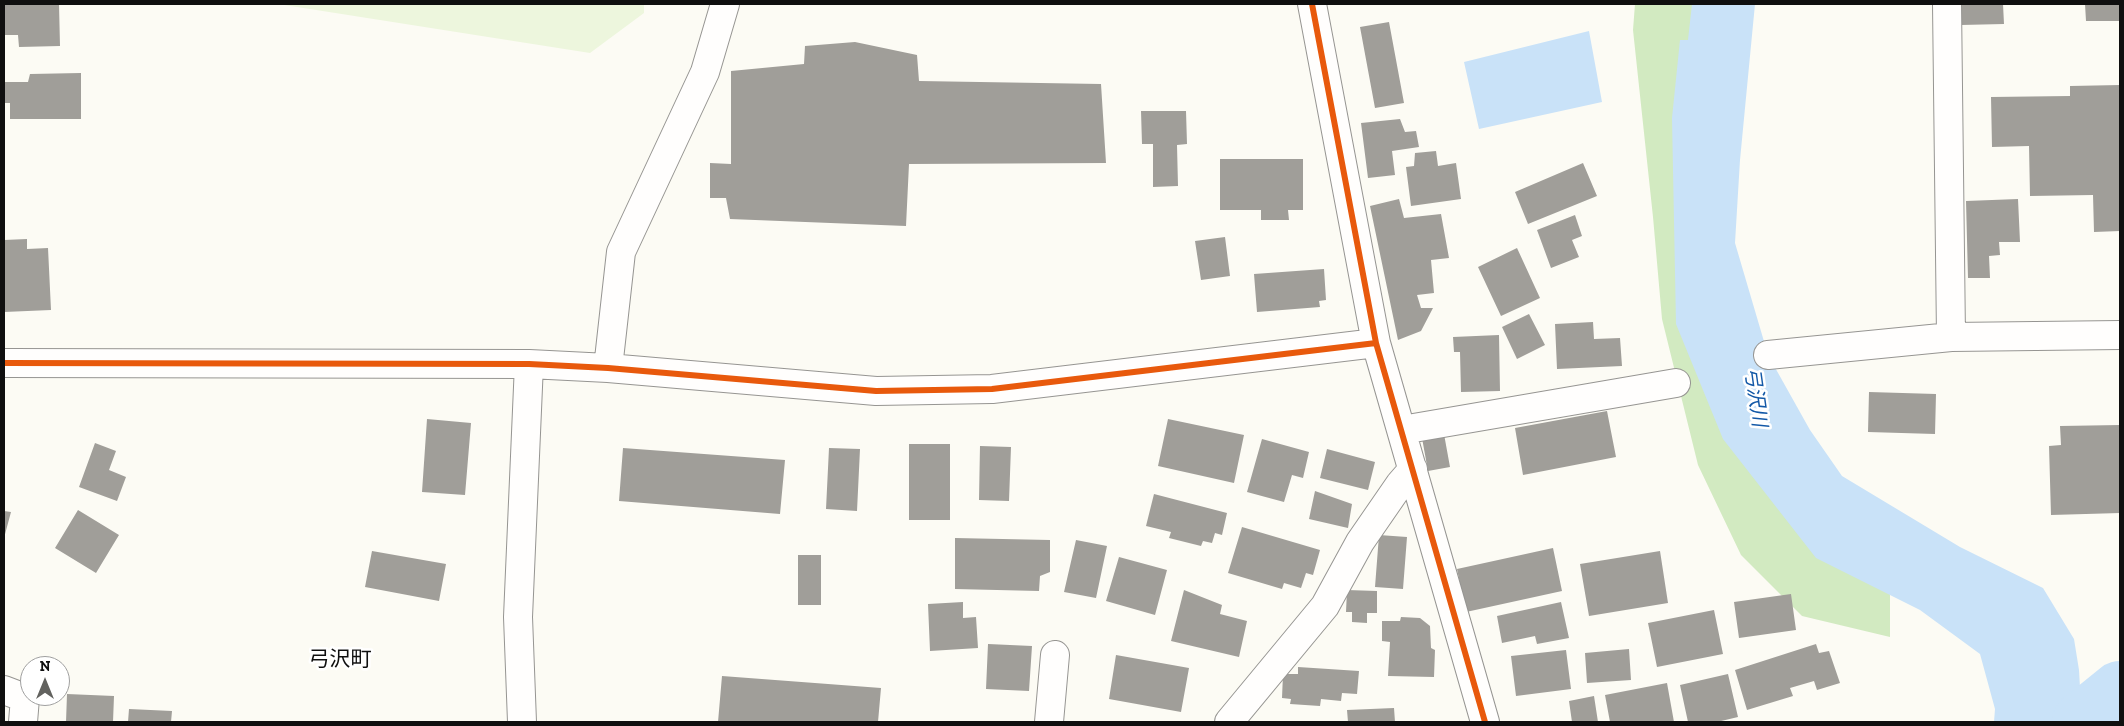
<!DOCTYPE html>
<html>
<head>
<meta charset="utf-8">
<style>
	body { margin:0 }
	#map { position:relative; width:2124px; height:726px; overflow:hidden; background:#fcfbf4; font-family:"Zilla Slab",serif }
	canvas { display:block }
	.frame { position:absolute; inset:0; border:5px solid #0f0f0f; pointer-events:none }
	.north { position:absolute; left:20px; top:656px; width:50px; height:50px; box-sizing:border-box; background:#fff; border:1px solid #9f9f9f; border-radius:50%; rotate:0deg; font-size:14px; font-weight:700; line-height:20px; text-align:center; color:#0f0f0f }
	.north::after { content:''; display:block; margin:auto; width:18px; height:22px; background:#62625f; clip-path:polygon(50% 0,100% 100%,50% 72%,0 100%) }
</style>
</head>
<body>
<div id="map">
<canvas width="2124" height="726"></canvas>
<div class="frame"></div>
<div class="north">N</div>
</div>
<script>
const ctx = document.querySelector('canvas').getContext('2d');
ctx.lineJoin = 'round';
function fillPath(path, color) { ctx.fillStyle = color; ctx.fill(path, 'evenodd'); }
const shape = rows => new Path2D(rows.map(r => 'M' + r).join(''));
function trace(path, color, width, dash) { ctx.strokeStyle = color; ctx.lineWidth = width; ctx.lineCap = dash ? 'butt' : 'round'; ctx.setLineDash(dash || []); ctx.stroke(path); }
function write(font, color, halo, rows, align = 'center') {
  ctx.font = font + ' "Zilla Slab","Noto Sans JP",serif'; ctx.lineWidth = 5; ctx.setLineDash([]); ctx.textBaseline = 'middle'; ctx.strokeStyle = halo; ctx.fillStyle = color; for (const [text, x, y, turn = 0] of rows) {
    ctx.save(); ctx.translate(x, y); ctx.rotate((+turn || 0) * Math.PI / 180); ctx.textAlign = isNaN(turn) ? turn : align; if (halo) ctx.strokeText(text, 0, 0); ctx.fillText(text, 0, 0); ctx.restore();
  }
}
fillPath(shape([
	[1635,4,1702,4,1702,292,1890,590,1890,637,1802,616,1741,555,1698,465,1662,319,1653,217,1633,30]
]), '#d2eac1');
fillPath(shape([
	[278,4,644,4,644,13,590,53]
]), '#edf6dd');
fillPath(shape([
	[1692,4,1755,4,1740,160,1735,243,1768,355,1810,430,1842,476,1960,547,2043,588,2074,639,2079,670,2082,722,1994,722,1995,709,1980,654,1920,610,1816,558,1723,439,1676,324,1672,118,1680,40,1688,40],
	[1589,31,1602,102,1479,129,1464,62]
]), '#c9e2f8');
trace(shape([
	[2083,722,2120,692]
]), '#c9e2f8', 62);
fillPath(shape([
	[4,4,59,4,60,46,19,47,18,35,4,35],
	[1961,4,2003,4,2004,24,1961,25],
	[2085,4,2120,4,2120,21,2086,21],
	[1389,22,1404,103,1375,108,1360,27],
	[855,42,917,55,919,81,1101,84,1106,163,909,164,906,226,730,219,726,198,710,198,710,163,731,164,731,71,804,64,805,46],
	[81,73,81,119,10,119,10,103,4,103,4,82,28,82,30,74],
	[2120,85,2120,231,2094,232,2093,195,2030,196,2029,146,1992,147,1991,97,2070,96,2070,86],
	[1141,111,1186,111,1187,144,1177,145,1178,186,1153,187,1153,144,1142,144],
	[1400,119,1405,132,1416,131,1419,147,1392,151,1395,175,1368,178,1361,123],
	[1436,151,1438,166,1456,163,1461,199,1411,206,1406,167,1414,166,1415,153],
	[1220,159,1303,159,1303,210,1288,210,1289,220,1261,220,1261,210,1220,210],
	[1583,163,1597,196,1528,224,1515,192],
	[1399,199,1404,218,1441,214,1449,258,1431,260,1434,293,1417,295,1421,308,1433,308,1421,331,1398,340,1370,206],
	[2018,199,2020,242,1999,242,2000,255,1989,256,1990,278,1968,278,1966,201],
	[1575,215,1582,236,1572,240,1579,257,1551,268,1537,230],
	[1225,237,1230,276,1201,280,1195,241],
	[27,239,27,249,48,248,51,310,4,312,4,240],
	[1517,248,1540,298,1501,316,1478,267],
	[1324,269,1326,300,1319,301,1320,307,1257,312,1254,274],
	[1529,314,1545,345,1517,359,1502,327],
	[1593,322,1594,339,1620,338,1622,366,1557,369,1555,324],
	[1499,335,1500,391,1461,392,1460,352,1454,352,1453,337],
	[1869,392,1936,394,1935,434,1868,432],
	[1607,411,1616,457,1523,475,1515,428],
	[427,419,471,423,465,495,422,492],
	[1168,419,1244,435,1234,483,1158,466],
	[2120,425,2120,513,2051,515,2049,446,2061,445,2060,426],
	[1444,434,1450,467,1428,471,1422,438],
	[1262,439,1309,452,1303,478,1292,475,1284,502,1247,492],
	[95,443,116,451,109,470,126,477,117,501,79,487],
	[909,444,950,444,950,520,909,520],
	[980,446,1011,447,1009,501,979,500],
	[623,448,785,460,780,514,619,501],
	[829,448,860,449,857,511,826,509],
	[1327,449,1375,462,1368,490,1320,478],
	[1315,491,1352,504,1348,528,1309,519],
	[1154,494,1227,513,1222,535,1215,533,1212,543,1203,541,1201,546,1169,538,1171,532,1146,526],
	[78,510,119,535,96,573,55,548],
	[4,511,11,512,4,538],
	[1242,527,1320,550,1313,575,1306,573,1301,588,1284,583,1282,589,1228,573],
	[1379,535,1407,537,1403,589,1375,587],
	[955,538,1050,540,1050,572,1040,576,1039,591,955,589],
	[1076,540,1107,546,1096,598,1064,592],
	[1553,548,1562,591,1466,612,1457,569],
	[372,551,446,564,439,601,365,587],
	[1660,551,1668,603,1589,616,1580,564],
	[798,555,821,555,821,605,798,605],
	[1119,557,1167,570,1155,615,1106,601],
	[1184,590,1222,605,1220,614,1247,621,1239,657,1171,641],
	[1347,590,1377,591,1377,613,1367,613,1367,623,1352,622,1352,612,1346,612],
	[1791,594,1796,630,1739,638,1734,602],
	[963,602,963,618,976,617,978,648,930,651,928,604],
	[1561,602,1569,638,1537,644,1535,636,1502,643,1497,616],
	[1714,610,1723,654,1657,667,1648,623],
	[1401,617,1420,618,1430,626,1431,648,1435,650,1434,677,1388,676,1390,642,1382,641,1382,621,1400,621],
	[988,644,1032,646,1029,691,986,689],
	[1816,644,1819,653,1829,651,1840,683,1817,690,1814,681,1790,688,1793,696,1747,710,1735,670],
	[1629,649,1631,680,1587,683,1585,653],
	[1566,650,1571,689,1516,696,1511,656],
	[1116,655,1189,668,1181,712,1109,699],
	[1298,667,1359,671,1357,694,1342,693,1341,701,1321,699,1320,706,1290,704,1291,699,1282,698,1283,674,1298,674],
	[1728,674,1738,717,1717,722,1688,722,1680,685],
	[722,676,881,688,878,722,718,722],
	[1667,683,1674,722,1610,722,1605,695],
	[67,694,114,696,113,722,66,722],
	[1594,696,1598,722,1572,722,1569,701],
	[1394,708,1395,722,1348,722,1347,710],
	[129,709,172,711,171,722,128,722]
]), '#a09e99');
const minor = shape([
	[1312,4,1376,343,1485,722],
	[1947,4,1951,337],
	[1768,355,1951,337,2120,335],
	[4,363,529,364,608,368,876,391,992,389,1376,343],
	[608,368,621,252,705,72,725,4],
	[1402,430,1676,383],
	[4,690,25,698,23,722],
	[522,722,518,617,529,364],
	[1049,722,1055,655],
	[1229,722,1325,606,1360,542,1400,484,1413,469]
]);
trace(minor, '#969592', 30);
trace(minor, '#fffefd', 28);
trace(shape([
	[1312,4,1376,343,1485,722],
	[4,363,529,364,608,368,876,391,992,389,1376,343]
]), '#e8590c', 6);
write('italic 20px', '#1258a7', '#fff', [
	["弓沢川",1755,397,82]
]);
write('21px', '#0f0f0f', '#fff', [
	["弓沢町",340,660]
]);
</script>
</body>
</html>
